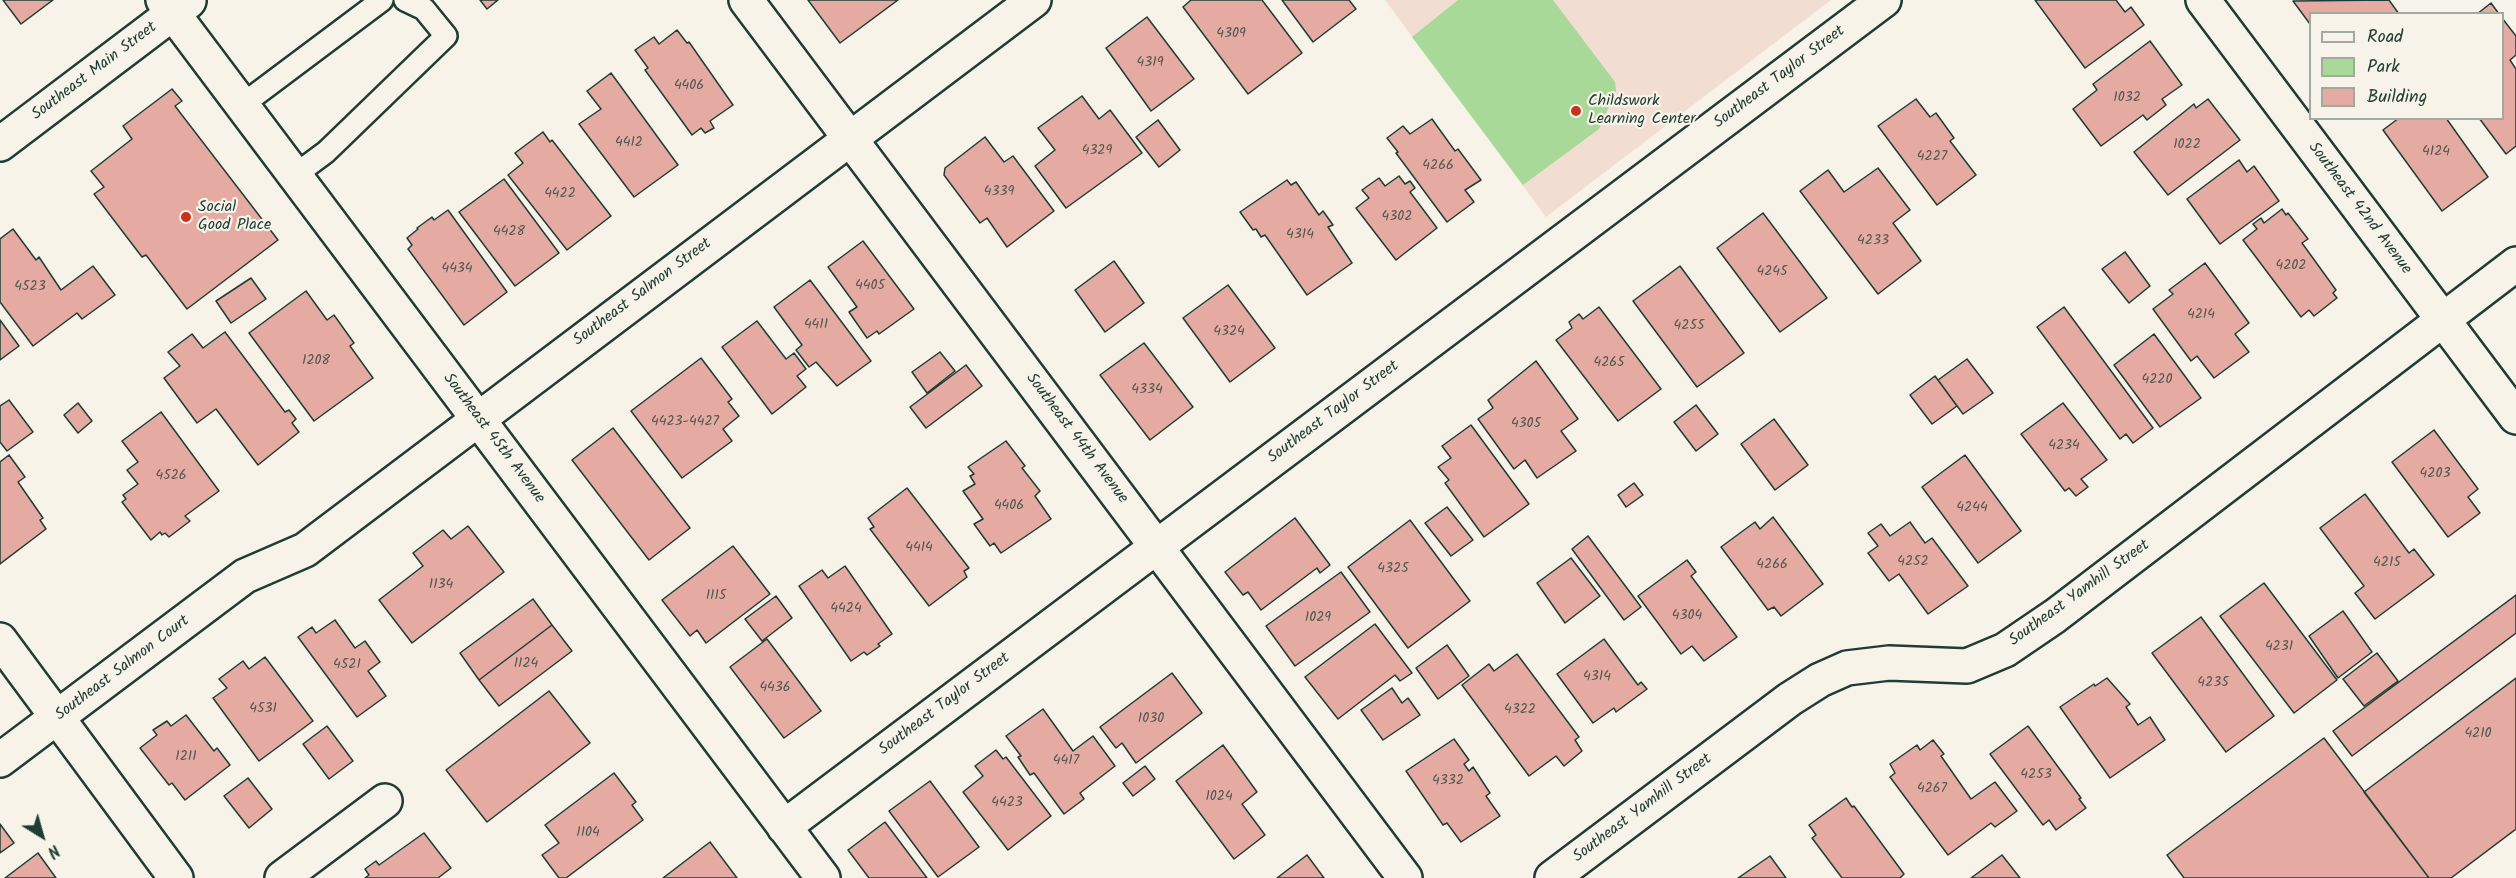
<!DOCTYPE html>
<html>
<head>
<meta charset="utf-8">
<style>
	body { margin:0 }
	#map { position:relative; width:2516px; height:878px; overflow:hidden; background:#f7f3e8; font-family:Kalam,sans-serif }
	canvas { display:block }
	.legend { position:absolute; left:2309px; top:12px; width:195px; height:108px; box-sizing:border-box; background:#f7f3e8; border:2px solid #a1aaa0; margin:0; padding:8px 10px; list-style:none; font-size:18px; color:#1f3d34 }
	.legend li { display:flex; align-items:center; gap:12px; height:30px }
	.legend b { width:30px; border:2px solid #a1aaa0 }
	.north { position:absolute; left:12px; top:806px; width:60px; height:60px; -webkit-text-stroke:4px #f7f3e8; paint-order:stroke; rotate:143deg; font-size:16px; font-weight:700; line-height:24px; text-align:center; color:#1f3d34 }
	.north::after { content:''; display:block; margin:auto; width:21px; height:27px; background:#1f3d34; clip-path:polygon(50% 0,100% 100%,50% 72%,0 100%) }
</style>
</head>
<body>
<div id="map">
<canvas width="2516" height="878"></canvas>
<ul class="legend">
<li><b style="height:8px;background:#f7f3e8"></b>Road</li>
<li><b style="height:16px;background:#a9d999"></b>Park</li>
<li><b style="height:16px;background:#e5aba2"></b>Building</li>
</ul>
<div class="north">N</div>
</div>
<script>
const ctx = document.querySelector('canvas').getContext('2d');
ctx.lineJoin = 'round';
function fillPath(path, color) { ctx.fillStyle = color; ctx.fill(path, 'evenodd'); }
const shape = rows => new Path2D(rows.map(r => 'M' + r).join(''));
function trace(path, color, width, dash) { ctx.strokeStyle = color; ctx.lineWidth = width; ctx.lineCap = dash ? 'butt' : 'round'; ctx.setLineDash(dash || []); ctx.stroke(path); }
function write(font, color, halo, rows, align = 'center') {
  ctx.font = font + ' Kalam,sans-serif'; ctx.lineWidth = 4.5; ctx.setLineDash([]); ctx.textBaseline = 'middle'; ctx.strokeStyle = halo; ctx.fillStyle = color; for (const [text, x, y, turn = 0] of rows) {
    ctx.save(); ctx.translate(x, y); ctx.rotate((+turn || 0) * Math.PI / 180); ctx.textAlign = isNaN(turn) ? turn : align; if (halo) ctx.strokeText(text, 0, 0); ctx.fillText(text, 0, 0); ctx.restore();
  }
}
fillPath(shape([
	[1385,0,1831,0,1546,217]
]), '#f2ddd3');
fillPath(shape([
	[1458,0,1553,0,1615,82,1616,91,1599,129,1523,185,1412,37]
]), '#a9d999');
const building = shape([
	[3,0,53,0,21,24,3,0],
	[480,0,498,0,487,9,480,0],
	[808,0,898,0,840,43,808,0],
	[1191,0,1262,0,1302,53,1248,94,1183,7,1191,0],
	[1282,0,1349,0,1356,9,1313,42,1282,0],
	[2035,0,2116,0,2125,12,2131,7,2144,25,2085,68,2035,0],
	[2389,0,2399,14,2310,14,2310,24,2293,1,2389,0],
	[2491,3,2499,14,2477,14,2491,3],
	[1147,17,1194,79,1151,111,1106,48,1147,17],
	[2502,18,2516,36,2516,55,2510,60,2516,69,2516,146,2506,154,2479,118,2502,118,2502,18],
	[677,30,687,43,689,42,733,105,710,121,714,128,705,133,701,128,692,135,645,70,648,68,635,50,654,37,659,44,677,30],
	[2150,41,2182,85,2162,99,2166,105,2147,120,2143,115,2101,146,2073,109,2097,90,2093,84,2150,41],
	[611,73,678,165,634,197,579,124,601,109,587,91,611,73],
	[172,89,182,101,175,106,278,240,187,309,146,255,142,257,94,194,104,187,91,171,132,139,123,126,172,89],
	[1082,96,1099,119,1110,110,1142,153,1066,208,1035,166,1055,150,1038,128,1082,96],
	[1916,99,1930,117,1936,113,1954,138,1950,141,1976,175,1937,205,1878,126,1916,99],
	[2208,99,2240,140,2168,195,2134,152,2194,104,2196,108,2208,99],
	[2399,118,2446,118,2488,177,2442,211,2383,130,2399,118],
	[1432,119,1455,151,1458,149,1481,180,1465,190,1474,202,1447,222,1396,153,1398,152,1387,138,1403,126,1410,134,1432,119],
	[1158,120,1180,150,1159,167,1136,137,1158,120],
	[543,132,550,142,552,140,611,216,567,250,508,175,523,163,515,153,543,132],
	[985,137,1004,162,1013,156,1054,211,1007,247,987,218,980,223,944,175,945,168,985,137],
	[2239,160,2247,172,2254,166,2279,201,2220,244,2187,199,2239,160],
	[1878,168,1910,210,1893,223,1921,261,1878,294,1800,191,1828,170,1844,192,1878,168],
	[1399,176,1405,184,1410,181,1415,188,1410,192,1437,228,1396,260,1356,208,1369,198,1362,190,1379,178,1385,186,1399,176],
	[504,179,559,253,515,286,459,212,504,179],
	[1287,180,1291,185,1296,182,1319,215,1323,211,1333,225,1328,227,1352,263,1307,295,1265,235,1261,237,1256,229,1253,230,1240,212,1287,180],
	[2282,209,2286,215,2288,213,2308,239,2302,243,2336,290,2333,293,2337,298,2314,316,2309,310,2301,317,2243,240,2257,229,2253,224,2261,218,2264,223,2282,209],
	[448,210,507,292,464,325,408,249,412,245,407,238,418,229,417,228,432,217,434,220,448,210],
	[1763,213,1827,298,1780,332,1717,248,1763,213],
	[13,229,36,260,39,257,61,290,93,266,115,295,82,319,77,313,33,346,0,302,0,239,13,229],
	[863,241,914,309,879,334,877,331,867,338,849,312,857,307,828,267,863,241],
	[2125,252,2150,286,2129,303,2102,269,2125,252],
	[1114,261,1144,303,1105,332,1075,290,1114,261],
	[2205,263,2249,323,2235,334,2249,352,2214,378,2197,356,2191,361,2153,309,2173,294,2169,290,2205,263],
	[1680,266,1744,353,1697,387,1633,301,1680,266],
	[251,278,266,299,231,323,216,301,251,278],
	[810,280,871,361,837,386,816,362,809,367,796,350,802,345,774,307,810,280],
	[1228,285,1275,348,1230,382,1183,318,1228,285],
	[306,291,327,320,334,315,354,343,350,346,373,378,314,421,249,333,306,291],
	[1599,307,1661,389,1618,421,1556,340,1572,328,1569,322,1579,314,1583,319,1599,307],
	[2064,307,2153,428,2133,443,2126,434,2120,439,2037,327,2064,307],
	[0,320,19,346,0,360,0,320],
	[757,321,786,359,794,353,806,369,797,376,806,387,772,414,722,347,757,321],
	[225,332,285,412,289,410,296,419,292,423,299,432,258,465,216,409,197,423,164,378,180,366,168,352,192,334,203,348,225,332],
	[2154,334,2201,398,2160,427,2114,365,2154,334],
	[1144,343,1193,407,1150,440,1100,375,1144,343],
	[940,352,955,371,927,393,912,372,940,352],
	[701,358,732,399,728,402,739,416,723,429,732,441,682,478,631,411,701,358],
	[1967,359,1993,393,1963,414,1938,380,1967,359],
	[1536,361,1578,419,1561,431,1576,451,1537,478,1525,460,1514,469,1478,419,1493,408,1488,400,1536,361],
	[966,365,982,386,926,428,910,407,966,365],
	[1935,376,1957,406,1932,424,1910,395,1935,376],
	[9,400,33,432,7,451,0,442,0,406,9,400],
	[78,403,92,421,78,433,64,415,78,403],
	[2063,403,2107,460,2081,479,2088,487,2076,496,2069,488,2065,491,2021,434,2063,403],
	[1696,405,1718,434,1696,451,1674,422,1696,405],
	[161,412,219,491,185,516,190,521,169,537,165,533,162,535,160,532,151,540,122,502,126,499,123,495,138,484,127,470,138,462,122,441,161,412],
	[1774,419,1808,465,1775,490,1741,444,1774,419],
	[1471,425,1529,504,1484,537,1445,483,1449,480,1438,467,1451,458,1442,446,1471,425],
	[613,428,690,528,649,560,572,460,613,428],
	[2434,430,2478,489,2468,497,2480,513,2448,537,2392,462,2434,430],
	[1006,441,1025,466,1022,468,1040,491,1035,496,1051,519,1001,553,994,543,990,546,974,524,983,519,963,491,975,484,970,476,974,474,968,467,1006,441],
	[9,455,25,477,18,482,43,518,40,520,46,529,0,564,0,462,9,455],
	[1965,455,2021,531,1978,563,1922,487,1965,455],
	[1634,483,1643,495,1626,507,1618,495,1634,483],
	[907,488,969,568,964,571,967,577,929,606,870,529,874,527,868,518,907,488],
	[2365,494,2409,553,2414,549,2434,575,2375,619,2355,593,2364,586,2320,528,2365,494],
	[1447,507,1473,540,1451,556,1425,523,1447,507],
	[1773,517,1823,584,1781,616,1774,607,1768,610,1721,547,1755,522,1760,529,1773,517],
	[1295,518,1330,565,1320,573,1317,568,1261,610,1248,592,1243,595,1225,572,1295,518],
	[1410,520,1470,601,1408,648,1348,567,1410,520],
	[1910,522,1925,543,1932,538,1968,586,1928,614,1899,574,1889,581,1868,553,1878,546,1868,533,1881,524,1890,536,1910,522],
	[468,526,504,572,412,643,379,600,423,566,413,553,443,530,451,539,468,526],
	[1588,536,1641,607,1624,620,1572,549,1588,536],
	[733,546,770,594,706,643,697,630,690,636,662,600,733,546],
	[1571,558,1600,596,1565,623,1537,583,1571,558],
	[1687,560,1696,572,1691,576,1737,637,1704,661,1692,646,1681,654,1638,596,1687,560],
	[845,566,892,634,878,644,880,646,867,655,864,652,851,661,799,586,822,570,828,578,845,566],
	[1341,572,1370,612,1295,666,1266,626,1341,572],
	[2264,583,2337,680,2294,713,2220,616,2264,583],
	[2516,595,2516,633,2352,756,2333,731,2516,595],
	[776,596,792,618,762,641,745,619,776,596],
	[533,599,552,625,479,680,460,653,533,599],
	[2343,611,2372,652,2338,678,2309,636,2343,611],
	[2201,617,2274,716,2226,752,2152,653,2201,617],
	[335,620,355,648,365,641,380,662,368,671,386,696,357,717,298,637,312,627,316,633,335,620],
	[1375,624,1412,673,1400,681,1395,675,1338,719,1305,677,1375,624],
	[552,625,572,651,499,706,479,680,552,625],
	[767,639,821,711,784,738,730,667,767,639],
	[1604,639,1638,685,1641,682,1647,689,1616,712,1614,708,1593,723,1557,674,1604,639],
	[1447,645,1469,676,1438,699,1416,668,1447,645],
	[2377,653,2398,681,2364,706,2343,679,2377,653],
	[1517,654,1579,737,1575,740,1582,751,1564,766,1556,756,1529,776,1462,685,1489,664,1494,671,1517,654],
	[265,657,313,721,259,761,213,698,227,688,219,679,243,661,249,669,265,657],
	[1172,673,1202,713,1136,763,1122,743,1116,748,1100,727,1172,673],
	[2107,678,2130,704,2126,707,2138,725,2150,717,2165,740,2110,778,2060,707,2094,684,2095,686,2107,678],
	[2516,678,2516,829,2451,878,2429,878,2364,792,2516,678],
	[1392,688,1402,703,1408,698,1420,715,1383,740,1361,710,1392,688],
	[549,691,590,743,487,822,446,770,549,691],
	[1043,709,1073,751,1093,736,1115,766,1080,793,1084,799,1064,814,1034,773,1030,775,1018,757,1021,756,1006,736,1043,709],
	[186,715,214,751,217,748,230,765,185,800,172,783,169,785,140,748,157,735,153,730,167,721,171,726,186,715],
	[327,726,353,761,329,779,303,744,327,726],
	[2028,726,2081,798,2079,799,2086,808,2056,830,2049,820,2043,825,1990,754,2028,726],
	[2324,738,2429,878,2184,878,2167,855,2324,738],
	[1454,739,1469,760,1464,764,1469,771,1473,767,1490,793,1486,796,1500,816,1461,842,1447,823,1443,825,1406,771,1454,739],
	[1933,740,1944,754,1941,756,1971,799,1995,782,2017,811,1995,827,1991,823,1948,855,1890,777,1895,773,1890,764,1917,745,1920,750,1933,740],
	[1223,745,1257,792,1242,804,1265,835,1234,859,1176,781,1223,745],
	[996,750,1003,759,1006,757,1051,816,1008,850,963,792,983,776,975,766,996,750],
	[1145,766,1155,779,1133,796,1123,783,1145,766],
	[614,773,636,802,632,805,643,820,566,878,559,878,542,855,559,843,545,825,614,773],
	[248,778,272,809,249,828,224,796,248,778],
	[930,781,979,847,938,877,889,811,930,781],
	[1846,798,1852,807,1854,806,1904,874,1900,878,1842,878,1812,838,1816,835,1809,825,1846,798],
	[885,822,927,878,869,878,848,850,885,822],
	[0,824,14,843,0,853,0,824],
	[424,833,451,868,438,878,365,878,369,875,365,869,376,861,379,865,424,833],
	[710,842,737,878,663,878,710,842],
	[38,853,56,878,5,878,38,853],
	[1307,855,1324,878,1277,878,1307,855],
	[2002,855,2020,878,1971,878,2002,855],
	[1770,856,1786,878,1738,878,1770,856]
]);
fillPath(building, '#e5aba2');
trace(building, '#1f3d34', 1.5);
const lane = shape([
	[242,105,382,0],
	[295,175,326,152,446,36,424,9,405,0]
]);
const street = shape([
	[163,0,823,878],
	[746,0,1405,878],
	[2203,0,2516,417],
	[0,144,189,1],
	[0,640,176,878],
	[0,760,245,576,305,550,1034,0],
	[784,827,1884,0],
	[282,878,385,801],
	[1552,878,1790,699,1820,680,1847,668,1889,663,1967,666,2005,650,2055,616,2516,264]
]);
trace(lane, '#1f3d34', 26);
trace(street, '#1f3d34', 38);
trace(lane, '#f7f3e8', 21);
trace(street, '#f7f3e8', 33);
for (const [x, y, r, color] of [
	[1576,111,6,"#c8321e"],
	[186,217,6,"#c8321e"]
]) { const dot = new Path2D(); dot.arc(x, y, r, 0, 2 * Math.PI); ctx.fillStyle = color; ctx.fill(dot); trace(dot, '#f7f3e8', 2); }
write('14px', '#505850', null, [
	["4309",1231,35],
	["4319",1150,64],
	["4406",689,87],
	["1032",2127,99],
	["4412",629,144],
	["1022",2187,146],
	["4329",1097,152],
	["4124",2436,153],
	["4227",1932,158],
	["4266",1438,167],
	["4339",999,193],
	["4422",560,195],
	["4302",1397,218],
	["4428",509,233],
	["4314",1300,236],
	["4233",1873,242],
	["4202",2291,267],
	["4434",457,270],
	["4245",1772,273],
	["4405",870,287],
	["4523",30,288],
	["4214",2201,316],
	["4411",816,326],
	["4255",1689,327],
	["4324",1229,333],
	["1208",316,362],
	["4265",1609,364],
	["4220",2157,381],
	["4334",1147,391],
	["4423-4427",685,423],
	["4305",1526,425],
	["4234",2064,447],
	["4203",2435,475],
	["4526",171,477],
	["4406",1009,507],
	["4244",1972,509],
	["4414",919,549],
	["4252",1913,563],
	["4215",2387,564],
	["4266",1772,566],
	["4325",1393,570],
	["1134",441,586],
	["1115",716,597],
	["4424",846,610],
	["4304",1687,617],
	["1029",1318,619],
	["4231",2279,648],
	["1124",526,665],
	["4521",347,666],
	["4314",1597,678],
	["4235",2213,684],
	["4436",775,689],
	["4531",263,710],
	["4322",1520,711],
	["1030",1151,720],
	["4210",2478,735],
	["1211",186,758],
	["4417",1066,762],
	["4253",2036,776],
	["4332",1448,782],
	["4267",1932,790],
	["1024",1219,798],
	["4423",1007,804],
	["1104",588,834]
]);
write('16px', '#1f3d34', '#f7f3e8', [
	["Southeast Main Street",95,72,-37],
	["Southeast Taylor Street",1780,78,-37],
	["Southeast 42nd Avenue",2359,209,53],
	["Southeast Salmon Street",643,293,-37],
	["Southeast Taylor Street",1334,413,-37],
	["Southeast 45th Avenue",493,439,53],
	["Southeast 44th Avenue",1076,439,53],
	["Southeast Yamhill Street",2080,594,-36],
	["Southeast Salmon Court",123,669,-37],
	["Southeast Taylor Street",945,705,-37],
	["Southeast Yamhill Street",1643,809,-37]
]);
write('16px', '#1f3d34', '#f7f3e8', [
	["Childswork",1588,102],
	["Learning Center",1588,120],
	["Social",198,208],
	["Good Place",198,226]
], 'left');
</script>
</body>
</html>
